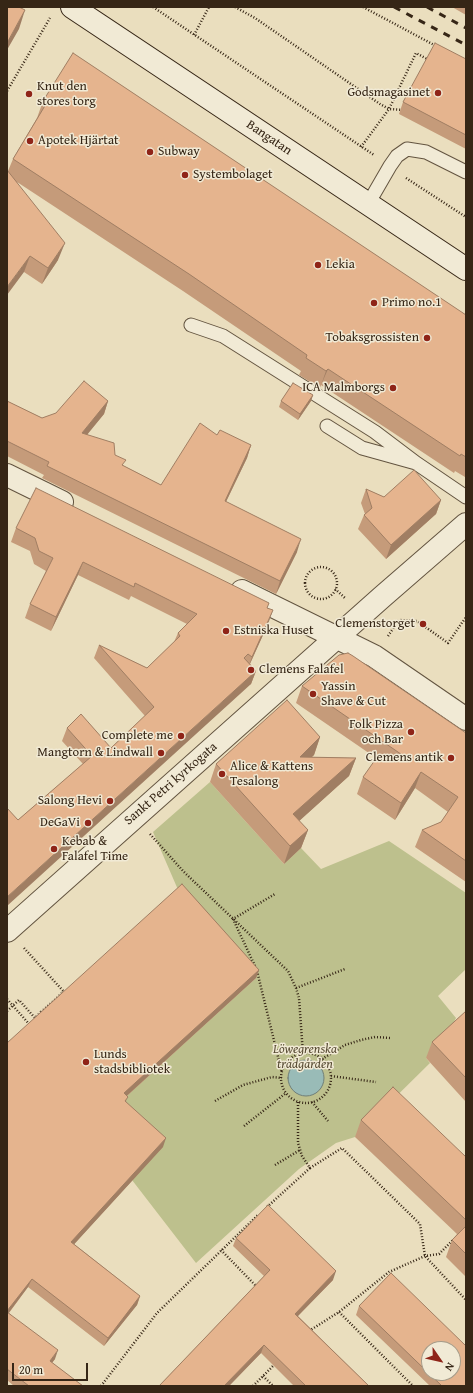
<!DOCTYPE html>
<html>
<head>
<meta charset="utf-8">
<style>
	body { margin:0 }
	#map { position:relative; width:473px; height:1393px; overflow:hidden; background:#eadebe; font-family:"Gentium Book Plus",serif }
	canvas { display:block }
	.frame { position:absolute; inset:0; border:8px solid #362616; pointer-events:none }
	.north { position:absolute; left:421px; top:1341px; width:40px; height:40px; box-sizing:border-box; background:#f1ead5; border:1px solid #a69c89; border-radius:50%; rotate:124deg; font-size:11px; font-weight:700; line-height:16px; text-align:center; color:#362616 }
	.north::after { content:''; display:block; margin:auto; width:14px; height:18px; background:#8f2418; clip-path:polygon(50% 0,100% 100%,50% 72%,0 100%) }
	.scale { position:absolute; left:12px; top:1363px; width:76px; height:18px; box-sizing:border-box; border:2px solid #362616; border-top:0; padding-left:5px; font-size:12px; line-height:14px; white-space:nowrap; color:#362616; -webkit-text-stroke:3px #f1ead5; paint-order:stroke }
</style>
</head>
<body>
<div id="map">
<canvas width="473" height="1393"></canvas>
<div class="frame"></div>
<div class="north">N</div>
<div class="scale">20 m</div>
</div>
<script>
const ctx = document.querySelector('canvas').getContext('2d');
ctx.lineJoin = 'round';
function fillPath(path, color) { ctx.fillStyle = color; ctx.fill(path, 'evenodd'); }
const shape = rows => new Path2D(rows.map(r => 'M' + r).join(''));
function trace(path, color, width, dash) { ctx.strokeStyle = color; ctx.lineWidth = width; ctx.lineCap = dash ? 'butt' : 'round'; ctx.setLineDash(dash || []); ctx.stroke(path); }
function write(font, color, halo, rows, align = 'center') {
  ctx.font = font + ' "Gentium Book Plus",serif'; ctx.lineWidth = 3; ctx.setLineDash([]); ctx.textBaseline = 'middle'; ctx.strokeStyle = halo; ctx.fillStyle = color; for (const [text, x, y, turn = 0] of rows) {
    ctx.save(); ctx.translate(x, y); ctx.rotate((+turn || 0) * Math.PI / 180); ctx.textAlign = isNaN(turn) ? turn : align; if (halo) ctx.strokeText(text, 0, 0); ctx.fillText(text, 0, 0); ctx.restore();
  }
}
fillPath(shape([
	[210,782,284,864,301,848,321,869,389,841,466,893,466,969,438,996,456,1018,444,1042,426,1058,430,1063,355,1137,336,1143,299,1169,196,1263,132,1180,121,1101,256,978,179,892,153,832]
]), '#bdc08d');
const water = shape([
	'288 1078a18 18 0 1 1 36 0a18 18 0 1 1-36 0Z'
]);
fillPath(water, '#99bbb7');
trace(water, '#717f77', 1);
const lane = shape([
	[368,204,390,166,397,156,407,149,426,152,466,172],
	[191,325,223,336,375,432,416,463],
	[327,426,362,448,416,463,466,497]
]);
const street = shape([
	[7,475,62,502],
	[242,591,374,656,466,719],
	[7,931,382,597,466,524]
]);
const secondary = shape([
	[72,7,466,269]
]);
trace(lane, '#635440', 15);
trace(street, '#635440', 24);
trace(secondary, '#362616', 24);
trace(shape([
	[153,7,374,155],
	[235,7,255,18,380,104,389,109,404,110],
	[363,7,436,46],
	[194,35,209,7],
	[7,91,50,18],
	[361,147,389,109,416,53,429,60],
	[406,178,466,217],
	'305 583a16 16 0 1 1 32 0a16 16 0 1 1-32 0Z',
	[335,589,345,598],
	[388,636,399,620,417,621,448,643,466,617],
	[150,834,184,872,288,971,296,988,299,998,303,1054],
	[24,948,65,993],
	[255,966,233,919,275,894],
	[257,971,282,1073],
	[296,988,345,969],
	[57,998,63,992],
	[7,999,30,1025],
	[7,1011,19,1000,35,1018,41,1012],
	'281 1078a25 25 0 1 1 50 0a25 25 0 1 1-50 0Z',
	[322,1059,345,1045,361,1040,375,1037,391,1038],
	[331,1076,376,1082],
	[215,1101,243,1085,272,1077,282,1078],
	[298,1102,298,1143,302,1156,310,1168,342,1148,420,1224,425,1256,466,1300],
	[312,1102,328,1121],
	[244,1126,286,1093],
	[275,1165,300,1150],
	[267,1207,310,1168],
	[221,1250,257,1287],
	[339,1312,413,1386],
	[309,1331,339,1312,389,1272,425,1256,439,1254,453,1240],
	[263,1376,273,1386],
	[101,1386,157,1313,258,1215],
	[253,1386,275,1364]
]), '#362616', 2.5, [1, 2]);
trace(lane, '#f1ead5', 13);
trace(street, '#f1ead5', 22);
trace(secondary, '#f1ead5', 22);
trace(shape([
	[394,7,466,45],
	[427,7,466,28]
]), '#362616', 3, [7, 7]);
trace(shape([
	[41,1012,57,998]
]), '#362616', 2.5, [1, 2]);
fillPath(shape([
	[452,7,466,7,466,15],
	[466,59,466,149,399,114,403,102],
	[43,101,466,315,466,476,465,477,455,471,454,473,321,385,320,388,299,375,301,371,183,291,17,182,58,260,42,284,24,272,8,171,13,159,37,118],
	[313,395,311,401,298,420,279,407,281,401],
	[7,401,42,418,108,401,104,414,87,434,115,455,124,466,161,485,217,435,251,445,247,458,226,502,297,552,276,594,42,478,44,475,7,456],
	[366,489,384,497,441,500,436,514,386,559,358,529,364,515,365,514,361,503],
	[16,528,268,608,268,624,250,664,256,671,251,684,18,820,83,764,62,741,67,728,111,748,145,716,94,658,99,645,147,668,174,642,178,633,187,624,131,596,129,600,78,575,51,631,25,618,30,604,46,571,34,564,30,551,11,542],
	[302,686,466,733,466,882,415,847,422,830,441,822,448,812,415,788,395,820,357,794,363,777,379,760,296,703],
	[320,737,314,755,312,757,356,758,349,776,299,821,308,830,301,848,284,864,210,782,216,764],
	[259,970,256,978,127,1096,126,1103,163,1147,74,1244,140,1296,137,1305,104,1346,28,1287,9,1313,55,1359,52,1363,83,1386,14,1386,7,1380,7,1043],
	[466,1011,466,1102,426,1058,432,1042],
	[361,1120,466,1157,466,1277,446,1257,452,1240,457,1234,355,1137],
	[236,1238,333,1280,298,1316,369,1386,294,1386,261,1353,229,1386,159,1386,264,1276,233,1246],
	[359,1306,466,1386,430,1386,356,1315]
]), '#c59b7a');
fillPath(shape([
	[25,10,19,29,7,50,7,43],
	[65,243,58,260,42,284,48,268],
	[30,256,24,272,7,295,7,287],
	[328,369,321,385,320,388,326,371],
	[313,395,311,401,298,420,300,414],
	[108,401,104,414,78,446,82,433],
	[251,445,247,458,220,514,225,501],
	[441,500,436,514,386,559,391,545],
	[301,539,297,552,276,594,280,581],
	[83,562,78,575,51,631,56,617],
	[273,610,268,624,247,670,252,657],
	[256,671,251,684,7,906,7,897],
	[320,737,314,755,293,774,300,757],
	[356,758,349,776,287,832,293,814],
	[421,772,415,788,395,820,401,803],
	[308,830,301,848,284,864,290,846],
	[259,970,256,978,121,1101,124,1093],
	[166,1138,163,1147,68,1251,71,1242],
	[336,1271,333,1280,292,1322,295,1314],
	[32,1279,28,1287,7,1315,7,1311],
	[140,1296,137,1305,104,1346,108,1338],
	[264,1345,261,1353,229,1386,224,1386],
	[58,1350,55,1359,47,1369,50,1361]
]), '#a07e63');
const building = shape([
	[7,7,19,7,25,10,7,43,7,7],
	[435,43,466,59,466,135,403,102,435,43],
	[73,53,466,315,466,457,461,454,460,456,328,369,326,371,306,358,307,355,189,274,13,159,46,104,43,101,73,53],
	[7,170,65,243,48,268,30,256,7,287,7,170],
	[84,381,108,401,82,433,114,443,115,455,126,460,122,465,161,485,200,423,217,435,220,430,251,445,225,501,301,539,280,581,47,466,49,462,7,441,7,401,42,418,56,413,84,381],
	[293,383,313,395,300,414,281,401,293,383],
	[414,470,441,500,391,545,364,515,372,508,366,489,384,497,414,470],
	[36,488,269,603,267,608,273,610,252,657,248,654,244,658,256,671,7,897,7,808,18,820,92,756,67,728,81,714,111,748,154,707,99,645,147,668,180,636,178,633,197,614,135,583,134,587,83,562,56,617,30,604,53,558,39,551,35,538,16,528,36,488],
	[348,653,353,656,466,733,466,861,422,830,441,822,458,797,421,772,401,803,363,777,375,760,411,761,302,686,339,655,348,653],
	[287,700,320,737,300,757,356,758,293,814,308,830,290,846,216,764,287,700],
	[182,884,259,970,124,1093,128,1097,125,1101,166,1138,71,1242,140,1296,108,1338,32,1279,7,1311,7,1043,182,884],
	[466,1011,466,1078,432,1042,466,1011],
	[393,1087,466,1157,466,1220,361,1120,393,1087],
	[268,1205,336,1271,295,1314,369,1386,306,1386,264,1345,224,1386,159,1386,270,1270,236,1238,268,1205],
	[466,1226,466,1254,452,1240,466,1226],
	[391,1273,466,1346,466,1386,442,1386,359,1306,391,1273],
	[429,1349,453,1349,453,1373,429,1373,429,1349],
	[7,1312,58,1350,50,1361,83,1386,29,1386,7,1369,7,1312]
]);
fillPath(building, '#e5b48e');
trace(building, '#a07e63', 1);
for (const [x, y, r, color] of [
	[438,93,4,"#8f2418"],
	[29,94,4,"#8f2418"],
	[30,141,4,"#8f2418"],
	[150,152,4,"#8f2418"],
	[185,175,4,"#8f2418"],
	[318,265,4,"#8f2418"],
	[374,303,4,"#8f2418"],
	[427,338,4,"#8f2418"],
	[393,388,4,"#8f2418"],
	[423,624,4,"#8f2418"],
	[226,631,4,"#8f2418"],
	[251,670,4,"#8f2418"],
	[313,694,4,"#8f2418"],
	[411,732,4,"#8f2418"],
	[181,736,4,"#8f2418"],
	[161,753,4,"#8f2418"],
	[451,758,4,"#8f2418"],
	[222,774,4,"#8f2418"],
	[110,801,4,"#8f2418"],
	[88,823,4,"#8f2418"],
	[54,849,4,"#8f2418"],
	[86,1062,4,"#8f2418"]
]) { const dot = new Path2D(); dot.arc(x, y, r, 0, 2 * Math.PI); ctx.fillStyle = color; ctx.fill(dot); trace(dot, '#f1ead5', 1.5); }
write('13px', '#362616', '#f1ead5', [
	["Knut den",37,87],
	["stores torg",37,102],
	["Godsmagasinet",430,93,"right"],
	["Apotek Hjärtat",38,141],
	["Subway",158,152],
	["Systembolaget",193,175],
	["Lekia",326,265],
	["Primo no.1",382,303],
	["Tobaksgrossisten",419,338,"right"],
	["ICA Malmborgs",385,388,"right"],
	["Clemenstorget",415,624,"right"],
	["Estniska Huset",234,631],
	["Clemens Falafel",259,670],
	["Yassin",321,687],
	["Shave & Cut",321,702],
	["Folk Pizza",403,725,"right"],
	["och Bar",403,740,"right"],
	["Complete me",173,736,"right"],
	["Mangtorn & Lindwall",153,753,"right"],
	["Clemens antik",443,758,"right"],
	["Alice & Kattens",230,767],
	["Tesalong",230,782],
	["Salong Hevi",102,801,"right"],
	["DeGaVi",80,823,"right"],
	["Kebab &",62,842],
	["Falafel Time",62,857],
	["Lunds",94,1055],
	["stadsbibliotek",94,1070]
], 'left');
write('13px', '#362616', '#f1ead5', [
	["Bangatan",269,138,34],
	["Sankt Petri kyrkogata",171,784,-41]
]);
write('italic 13px', '#584c34', '#f1ead5', [
	["Löwegrenska",305,1050],
	["trädgården",305,1065]
]);
</script>
</body>
</html>
